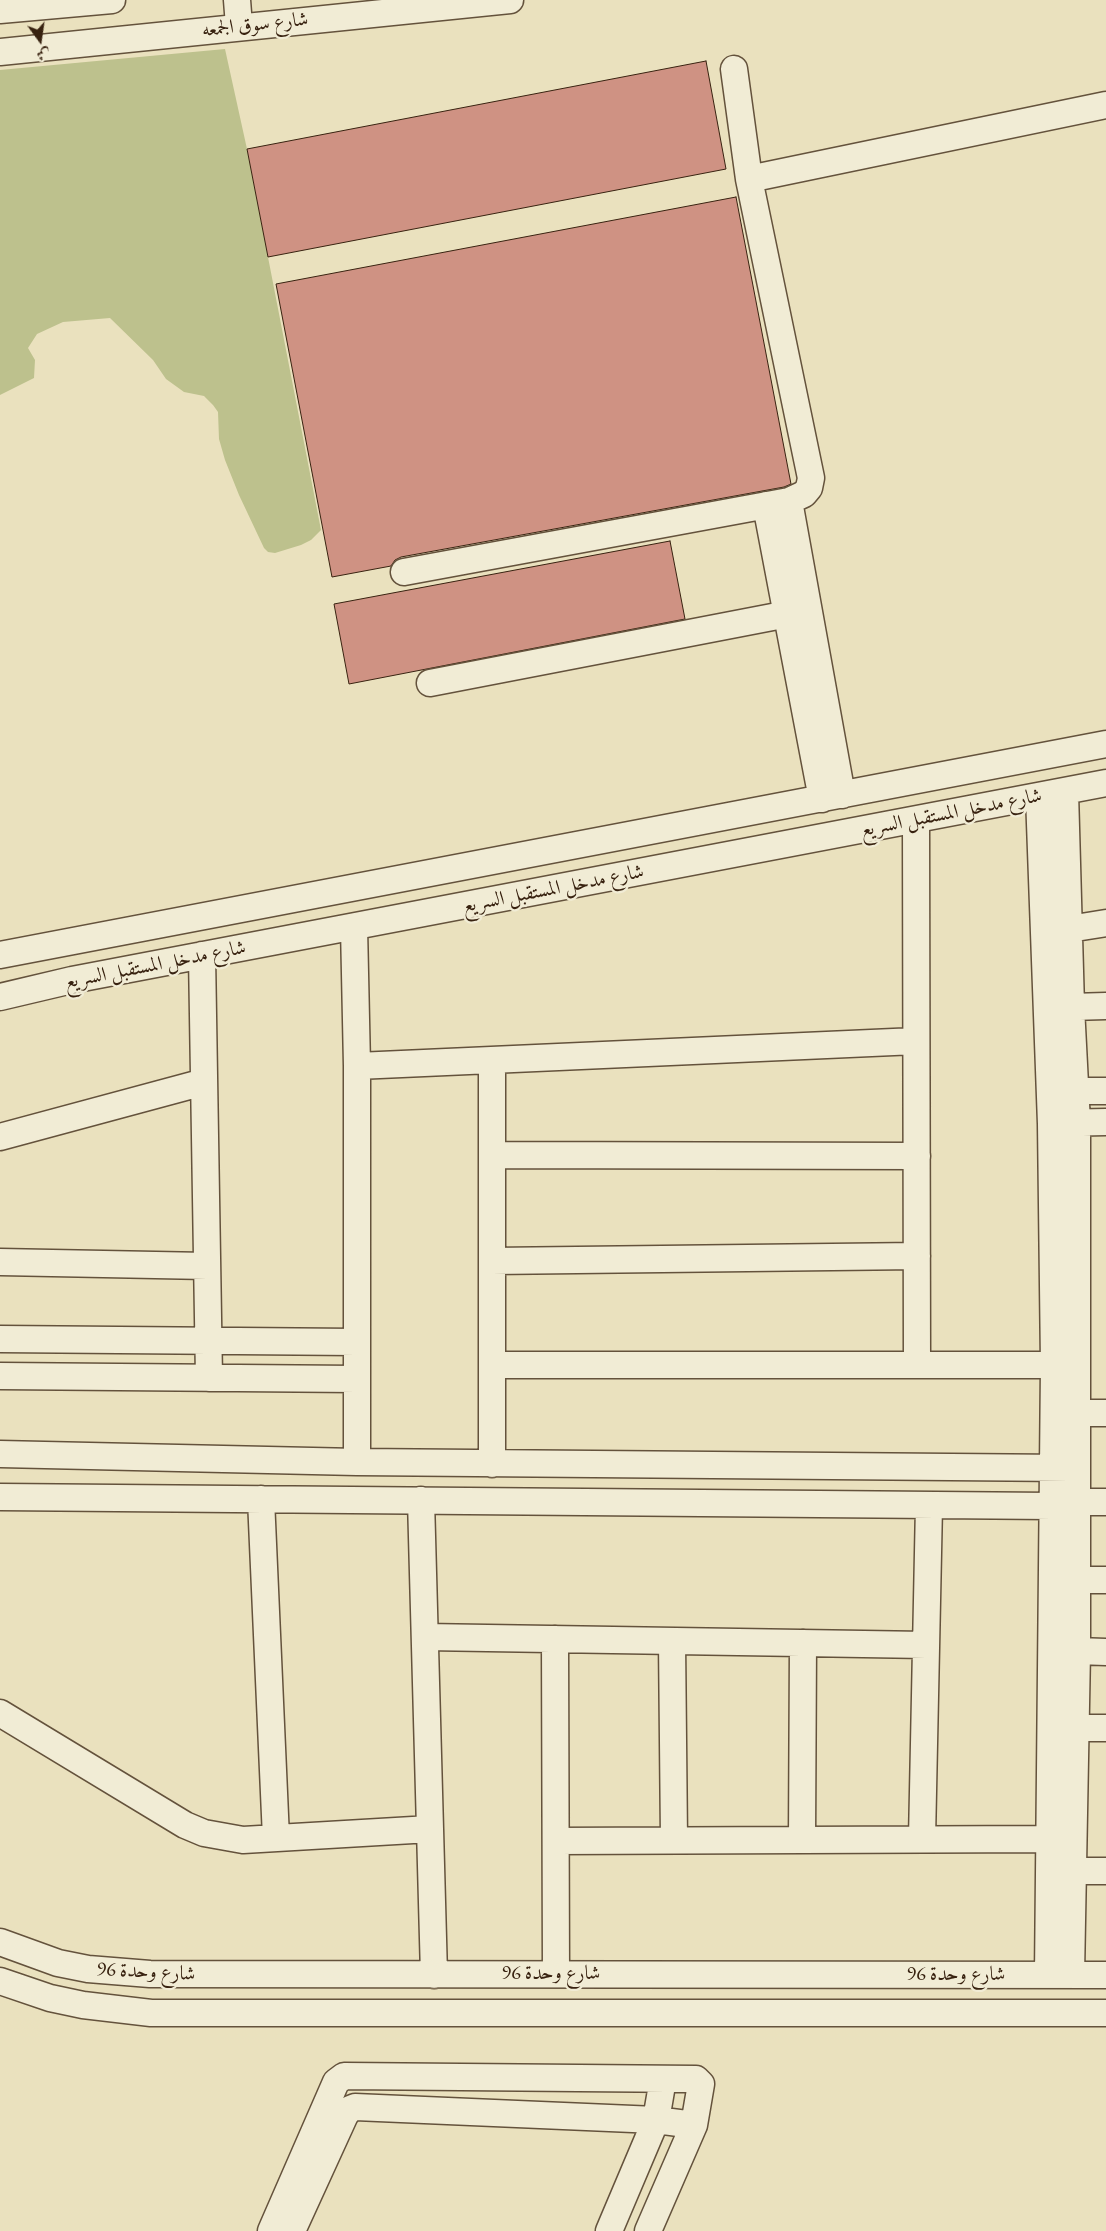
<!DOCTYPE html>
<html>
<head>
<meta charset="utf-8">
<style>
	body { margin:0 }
	#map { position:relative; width:1106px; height:2231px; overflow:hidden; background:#eae1be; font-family:"EB Garamond",Amiri,serif }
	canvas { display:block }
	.north { position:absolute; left:15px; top:15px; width:50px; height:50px; -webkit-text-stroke:4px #f1ecd5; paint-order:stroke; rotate:166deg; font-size:14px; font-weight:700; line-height:20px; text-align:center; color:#382210 }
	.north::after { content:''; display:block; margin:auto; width:18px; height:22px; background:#382210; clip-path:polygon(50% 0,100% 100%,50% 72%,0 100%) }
</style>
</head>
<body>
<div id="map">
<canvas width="1106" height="2231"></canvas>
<div class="north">ش</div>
</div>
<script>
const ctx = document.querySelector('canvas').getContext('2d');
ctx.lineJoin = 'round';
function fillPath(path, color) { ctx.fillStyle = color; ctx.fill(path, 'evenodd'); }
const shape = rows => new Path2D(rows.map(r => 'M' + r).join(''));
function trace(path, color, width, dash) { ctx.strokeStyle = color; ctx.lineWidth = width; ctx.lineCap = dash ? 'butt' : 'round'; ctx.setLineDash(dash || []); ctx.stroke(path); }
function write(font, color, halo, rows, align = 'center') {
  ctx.font = font + ' "EB Garamond",Amiri,serif'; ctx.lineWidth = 4.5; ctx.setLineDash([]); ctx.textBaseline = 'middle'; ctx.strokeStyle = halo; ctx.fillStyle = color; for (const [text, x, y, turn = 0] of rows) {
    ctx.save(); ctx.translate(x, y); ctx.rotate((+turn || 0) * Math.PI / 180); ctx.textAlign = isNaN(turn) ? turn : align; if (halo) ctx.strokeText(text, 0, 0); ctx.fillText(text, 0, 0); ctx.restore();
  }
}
fillPath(shape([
	[225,49,247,149,321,530,311,540,301,545,275,553,268,552,264,548,239,495,225,460,219,439,218,412,213,405,204,396,184,392,166,379,153,360,110,318,63,322,37,334,28,348,35,360,34,378,0,395,0,70]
]), '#bdc18d');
const building = shape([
	[706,61,726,169,268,257,247,149,706,61],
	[736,197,791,484,784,487,401,557,395,560,391,566,332,577,276,284,736,197],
	[670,541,685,619,349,684,334,604,670,541]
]);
fillPath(building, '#cf9283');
trace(building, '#382210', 1);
const minor = shape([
	[237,0,239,26],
	[0,10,112,0],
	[0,52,510,0],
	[749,179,1106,105],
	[789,501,842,795],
	[766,505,822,799],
	[404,572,789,501,804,494,809,488,811,478,749,179,734,69],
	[430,683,788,614],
	[1065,792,1071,1007,1077,1123,1077,1651,1071,1975],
	[1039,796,1051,1124,1054,1365,1048,1975],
	[916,820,917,1364],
	[354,927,357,1066,357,1462],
	[1069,929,1106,923],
	[0,955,1106,744],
	[202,955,209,1378],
	[0,997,72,980,1106,783],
	[1071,1007,1106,1006],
	[492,1060,492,1464],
	[357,1066,916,1041],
	[1059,1091,1106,1091],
	[1059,1123,1106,1122],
	[0,1137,204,1082],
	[492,1155,917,1156],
	[492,1261,917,1256],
	[0,1262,207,1266],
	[0,1339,356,1342],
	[492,1365,1054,1365],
	[0,1376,356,1379],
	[1078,1413,1106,1413],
	[0,1454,357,1462,1069,1468],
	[0,1497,1052,1506],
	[261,1499,276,1838],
	[421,1500,434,1975],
	[1077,1502,1106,1502],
	[1077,1580,1106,1580],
	[425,1637,926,1645],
	[555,1639,556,1974],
	[672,1641,674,1840],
	[1077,1651,1106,1652],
	[0,1713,185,1825,204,1833,243,1840,430,1829],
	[1057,1728,1106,1728],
	[922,1839,929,1505],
	[802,1840,803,1643],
	[556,1841,1049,1839],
	[1073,1871,1106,1871],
	[0,1942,58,1963,88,1969,150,1974,1106,1975],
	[0,1981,50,1998,83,2005,151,2013,1106,2013],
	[271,2231,336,2082,344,2076,696,2079,701,2084,694,2125,648,2231],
	[292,2231,345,2115,350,2109,355,2107,656,2120,694,2125],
	[609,2231,656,2120,663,2079]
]);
trace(minor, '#64523c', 29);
trace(minor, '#f1ecd5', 26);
write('20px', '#382210', '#f1ecd5', [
	["شارع سوق الجمعه",255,25,-6],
	["شارع مدخل المستقبل السريع",951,813,-11],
	["شارع مدخل المستقبل السريع",553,889,-11],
	["شارع مدخل المستقبل السريع",155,965,-11],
	["شارع وحدة 96",146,1972,3],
	["شارع وحدة 96",551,1974],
	["شارع وحدة 96",956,1975]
]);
</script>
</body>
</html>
